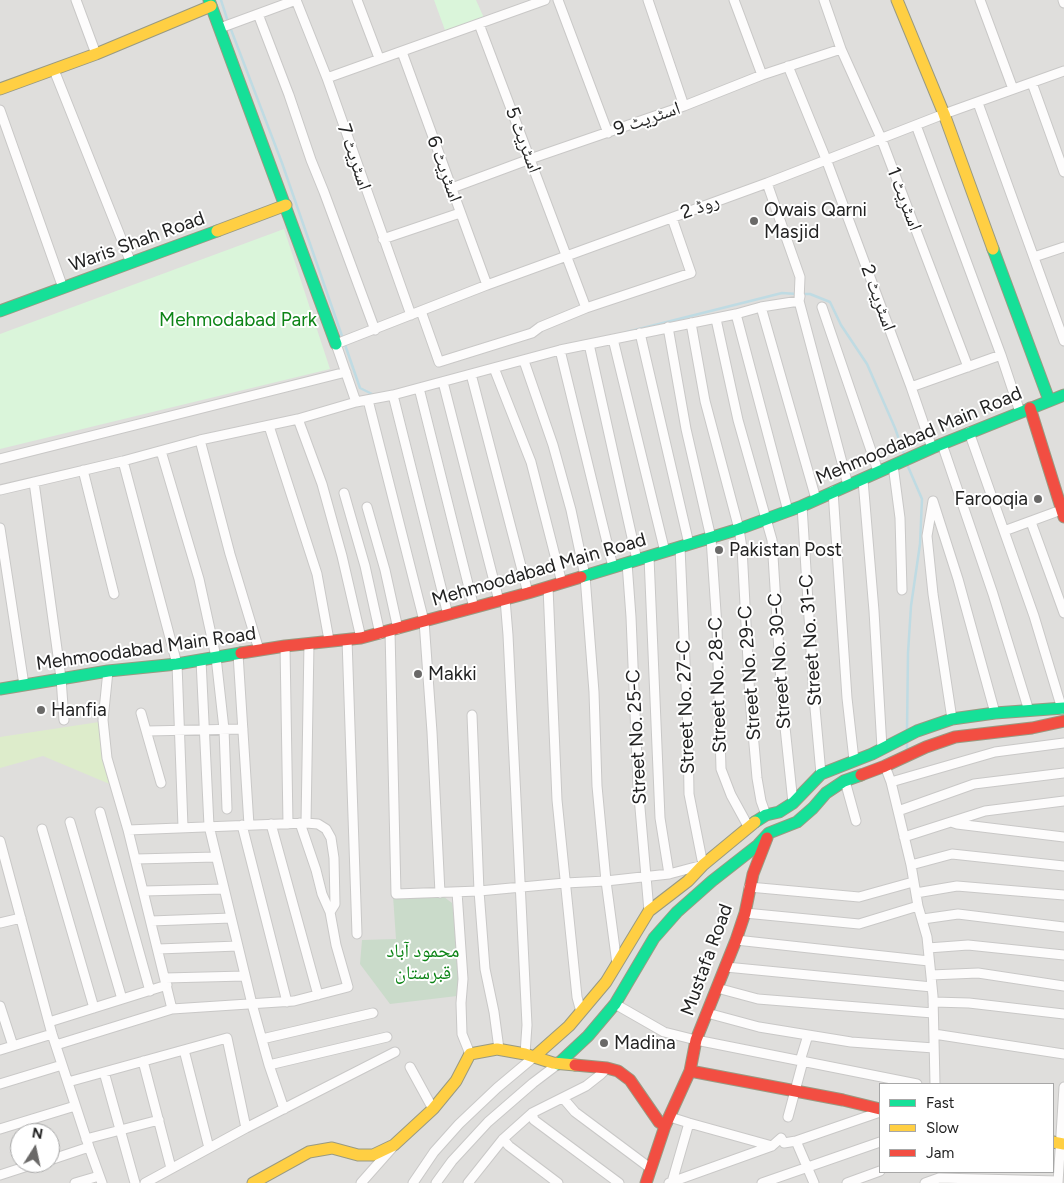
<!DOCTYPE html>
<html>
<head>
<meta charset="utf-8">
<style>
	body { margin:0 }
	#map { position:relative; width:1064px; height:1183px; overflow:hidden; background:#f0eeeb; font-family:Figtree,sans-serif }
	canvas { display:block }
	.legend { position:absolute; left:879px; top:1083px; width:175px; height:90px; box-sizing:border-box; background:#fff; border:1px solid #a7a7a7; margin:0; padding:6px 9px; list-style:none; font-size:15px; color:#222 }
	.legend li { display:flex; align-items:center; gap:10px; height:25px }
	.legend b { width:25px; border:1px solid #a7a7a7 }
	.north { position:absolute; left:10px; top:1123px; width:50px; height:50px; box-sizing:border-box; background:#fff; border:1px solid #a7a7a7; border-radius:50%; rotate:10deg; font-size:14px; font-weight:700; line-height:20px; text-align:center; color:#222 }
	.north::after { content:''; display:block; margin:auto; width:18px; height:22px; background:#6a6968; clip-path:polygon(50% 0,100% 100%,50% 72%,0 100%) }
</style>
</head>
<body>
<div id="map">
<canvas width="1064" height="1183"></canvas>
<ul class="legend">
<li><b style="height:6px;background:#16e098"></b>Fast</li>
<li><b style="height:6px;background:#ffcf43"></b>Slow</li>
<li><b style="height:6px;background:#f24e42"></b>Jam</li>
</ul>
<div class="north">N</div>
</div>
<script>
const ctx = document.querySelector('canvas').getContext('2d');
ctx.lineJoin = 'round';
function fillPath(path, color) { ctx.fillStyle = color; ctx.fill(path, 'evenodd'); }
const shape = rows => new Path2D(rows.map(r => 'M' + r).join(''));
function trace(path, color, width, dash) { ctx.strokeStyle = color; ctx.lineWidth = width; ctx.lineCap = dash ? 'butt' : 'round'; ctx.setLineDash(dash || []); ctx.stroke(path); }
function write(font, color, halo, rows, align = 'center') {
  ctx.font = font + ' Figtree,"Noto Naskh Arabic",sans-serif'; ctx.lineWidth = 4; ctx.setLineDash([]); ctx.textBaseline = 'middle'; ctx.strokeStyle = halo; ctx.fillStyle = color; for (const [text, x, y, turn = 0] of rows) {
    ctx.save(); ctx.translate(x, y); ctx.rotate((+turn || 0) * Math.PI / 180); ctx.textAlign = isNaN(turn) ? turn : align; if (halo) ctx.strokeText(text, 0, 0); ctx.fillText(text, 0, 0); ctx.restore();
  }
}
fillPath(shape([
	[0,0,1064,0,1064,1183,0,1183],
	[880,1084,1053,1084,1053,1172,880,1172],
	[20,1133,50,1133,50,1163,20,1163]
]), '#dfdedc');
fillPath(shape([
	[99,722,112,785,43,756,0,768,0,737]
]), '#ddeccb');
fillPath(shape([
	[440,894,452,903,461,973,457,996,390,1004,360,964,362,940,396,939,393,896]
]), '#cadbca');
fillPath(shape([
	[434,0,476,0,484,18,446,33],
	[284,229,330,369,0,449,0,334]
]), '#daf5da');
trace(shape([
	[221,0,228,22],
	[230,27,282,163,360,388,374,395],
	[802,294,810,294,830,302,841,325,867,364,895,428,905,457],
	[627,332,782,293,797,294],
	[906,462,922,499,920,544,911,606,908,653,907,732],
	[907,748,907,740]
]), '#bfdbe3', 2.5);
const street = shape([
	[76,0,96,54],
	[296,0,327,78,411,315],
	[357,0,379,58],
	[558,0,608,133],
	[648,0,684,106],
	[734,0,762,75],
	[824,0,841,49,881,138,968,367],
	[980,0,1013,89],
	[1063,0,1064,3],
	[258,14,289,95,311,160,324,192,375,330],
	[220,28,296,0],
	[402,52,487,285],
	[788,66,826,159,911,387,932,448],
	[54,70,131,263],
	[327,78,545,0],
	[1032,83,1064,172],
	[978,103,1064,341],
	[0,110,63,288],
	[916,125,1001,355,1020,412],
	[767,183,800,277,799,301,848,485],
	[452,188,530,159,684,106,762,75,841,49],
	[383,239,460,213],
	[1034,257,1064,247],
	[761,307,816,499],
	[822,307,878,471],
	[586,308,691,273,672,218],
	[421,311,439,362,532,333,540,327,586,308,479,24],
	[736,314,788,511],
	[716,319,738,420,772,540,782,699,793,803],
	[691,323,705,401,739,529,742,548,750,699,757,778,761,801,766,815],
	[668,327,686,429,711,538,717,627,721,769,731,795,748,826],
	[640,333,689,544],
	[613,339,665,552],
	[589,344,637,560],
	[560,350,613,567],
	[524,361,553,445,571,510,585,576,594,692,597,786,606,881,617,964],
	[494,368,531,462,562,583],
	[471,374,528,593],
	[443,382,499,601],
	[911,387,1001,355],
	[419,388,474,608],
	[393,395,448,615],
	[368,400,424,621,432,732,440,893],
	[356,402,336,344,487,285,767,183,944,114,1064,71],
	[298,419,322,484,342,556,361,638],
	[269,426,317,574,329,640],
	[969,432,1034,616,1062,709],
	[200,440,230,554,259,650],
	[942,444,993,594,1029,711],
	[161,451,199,579,216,657,224,729,227,809],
	[0,459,346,372],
	[123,461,177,664,183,827],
	[893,465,900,518,902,590],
	[83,470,114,594],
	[863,480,874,611,882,748],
	[34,482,61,678,64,720],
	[0,490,123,461,200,440,298,419,356,402,393,395,560,350,736,314,761,307,799,301,800,296],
	[833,491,847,698,854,760],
	[344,493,365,566,380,634],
	[933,501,958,579,995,713],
	[933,501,927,536,933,594,952,719],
	[802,506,814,697,821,774],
	[367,507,385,570,398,629],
	[1031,522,1064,613],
	[0,528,24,685],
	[1004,531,1064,509],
	[649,557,660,818,669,874],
	[627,563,631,617,638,785,649,911],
	[548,587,557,800,577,997,581,1012],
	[505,599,508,635,527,1025,525,1054],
	[390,631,396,894,479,891,565,883,606,881,669,874,703,865,689,794,688,730,680,547],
	[347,639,357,934],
	[285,646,288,824],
	[238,654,249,825],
	[201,660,209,826,252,1004,269,1065,284,1109],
	[108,671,103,720,107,758,128,830,172,1009],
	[141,713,161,783],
	[472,715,479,891,485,969,494,1012,499,1049],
	[147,731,243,729],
	[885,766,891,782,911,865,918,906,927,937,933,996,935,1084],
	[845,781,856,821],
	[891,782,995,752,1064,743],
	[898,811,974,784,1064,773],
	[100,812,150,991],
	[70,822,122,999],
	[951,822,957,824,1064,837],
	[306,823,309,643],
	[271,824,318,995],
	[242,825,287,1002],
	[42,829,94,1008],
	[128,830,306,823,318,824,326,829,331,838,334,858,335,904,330,912],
	[904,837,985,811,1064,801],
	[0,841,52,1034,89,1147,102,1183],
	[136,859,216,857],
	[911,865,952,854,1064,866],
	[749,887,859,897,913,882],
	[144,891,224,889],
	[457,892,463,979,461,1003,462,1034,470,1054],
	[916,893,957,886,1064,895],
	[745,913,859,924,918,906],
	[923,919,958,914,1064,927],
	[151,921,231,918],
	[0,923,21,918],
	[736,940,929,961],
	[928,948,968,945,1064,955],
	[158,949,238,946],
	[726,967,932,987],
	[931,975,978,973,1064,986],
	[165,978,245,976],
	[717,988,758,999,933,1013],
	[933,1002,969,1003,1064,1014],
	[615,1004,664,1032,696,1040,917,1084],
	[0,1006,13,1046],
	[707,1013,759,1027,851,1042,934,1048],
	[49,1022,167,985],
	[934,1034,1064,1054],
	[262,1039,373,1013],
	[56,1045,172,1009,294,1001,348,987,336,945,330,912,322,894,316,870,300,823],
	[0,1050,52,1034],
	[184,1050,209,1148],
	[143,1061,171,1168],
	[800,1061,808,1035],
	[269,1065,387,1037],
	[410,1067,433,1109],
	[104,1072,135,1183],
	[68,1082,227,1038,246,1128],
	[0,1084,62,1065],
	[563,1098,575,1112,650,1168],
	[532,1113,534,1120,619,1183],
	[670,1117,689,1123,772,1146],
	[788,1117,803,1061],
	[0,1129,75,1106],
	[86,1139,159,1120],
	[503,1139,509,1146,558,1183],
	[796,1141,814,1183],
	[50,1160,89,1147],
	[0,1175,37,1163],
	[672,1182,689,1123],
	[75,1183,99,1176],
	[145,1183,246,1128,395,1052],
	[361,1183,392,1148],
	[413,1183,434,1152,459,1124,497,1088,534,1057],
	[436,1183,452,1161,488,1122,533,1083,558,1064],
	[468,1183,503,1139,532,1113,586,1086,600,1075,607,1068],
	[669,1183,772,1146,781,1138,784,1143,796,1141,880,1112],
	[762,1183,880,1142],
	[847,1183,880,1171],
	[925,1183,939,1178,1058,1181],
	[1058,1183,1064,1087]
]);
const fast = shape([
	[209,0,336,344],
	[993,249,1049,400],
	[0,311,217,231],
	[581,577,739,529,802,506,932,448,1064,395],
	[0,689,108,671,177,664,241,653],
	[755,822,766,815,779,812,793,803,821,774,872,754,917,731,952,719,995,713,1064,708],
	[558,1064,588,1036,615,1004,654,938,677,912,712,881,758,845,769,833,797,822,813,808,826,793,844,781,861,775]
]);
const slow = shape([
	[897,0,944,114,993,249],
	[0,89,96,54,211,6],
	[217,231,286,205],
	[534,1057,569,1026,606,982,649,911,688,881,703,865,755,822],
	[1053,1142,1064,1144],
	[253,1183,309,1152,332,1148,358,1155,373,1155,394,1145,433,1109,456,1081,470,1054,497,1049,525,1054,553,1063,575,1065]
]);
const jam = shape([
	[1030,408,1064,517],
	[241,653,285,646,361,638,528,593,581,577],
	[861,775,885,766,926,747,955,737,1032,728,1064,721],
	[575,1065,607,1068,618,1071,630,1080,659,1122,665,1126],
	[690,1071,696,1040,736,940,745,913,753,874,767,838],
	[646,1183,665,1126,690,1071,843,1100,880,1109]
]);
trace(street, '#c9c8c7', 11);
trace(fast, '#999a82', 13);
trace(slow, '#999a82', 13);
trace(jam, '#999a82', 13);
trace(street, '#fdfcfc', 9);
trace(fast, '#16e098', 11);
trace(slow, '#ffcf43', 11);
trace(jam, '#f24e42', 11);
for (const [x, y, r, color] of [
	[754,221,5,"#6a6968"],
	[1038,499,5,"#6a6968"],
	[719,550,5,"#6a6968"],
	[418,674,5,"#6a6968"],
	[41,710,5,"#6a6968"],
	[604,1043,5,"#6a6968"]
]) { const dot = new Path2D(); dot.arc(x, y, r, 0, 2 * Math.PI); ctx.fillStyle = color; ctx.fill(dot); trace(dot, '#fff', 2); }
write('19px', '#222', '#fff', [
	["اسٹریٹ 9",647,119,-19],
	["اسٹریٹ 5",523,140,69],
	["اسٹریٹ 7",354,157,71],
	["اسٹریٹ 6",444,169,70],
	["اسٹریٹ 1",904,199,69],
	["روڈ 2",700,207,-20],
	["Waris Shah Road",137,242,-20],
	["اسٹریٹ 2",878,298,70],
	["Mehmoodabad Main Road",919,436,-23],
	["Mehmoodabad Main Road",539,570,-16],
	["Street No. 31-C",811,640,-94],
	["Mehmoodabad Main Road",146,649,-8],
	["Street No. 30-C",780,661,-94],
	["Street No. 29-C",750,673,-94],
	["Street No. 28-C",718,685,-92],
	["Street No. 27-C",686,707,-92],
	["Street No. 25-C",637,737,-93],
	["Mustafa Road",707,960,-70]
]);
write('19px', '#222', '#fff', [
	["Owais Qarni",764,210],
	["Masjid",764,232],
	["Farooqia",1028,499,"right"],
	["Pakistan Post",729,550],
	["Makki",428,674],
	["Hanfia",51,710],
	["Madina",614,1043]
], 'left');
write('19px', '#0c8416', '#fff', [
	["Mehmodabad Park",238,320],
	["محمود آباد",423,951],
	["قبرستان",423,973]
]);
</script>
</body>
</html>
